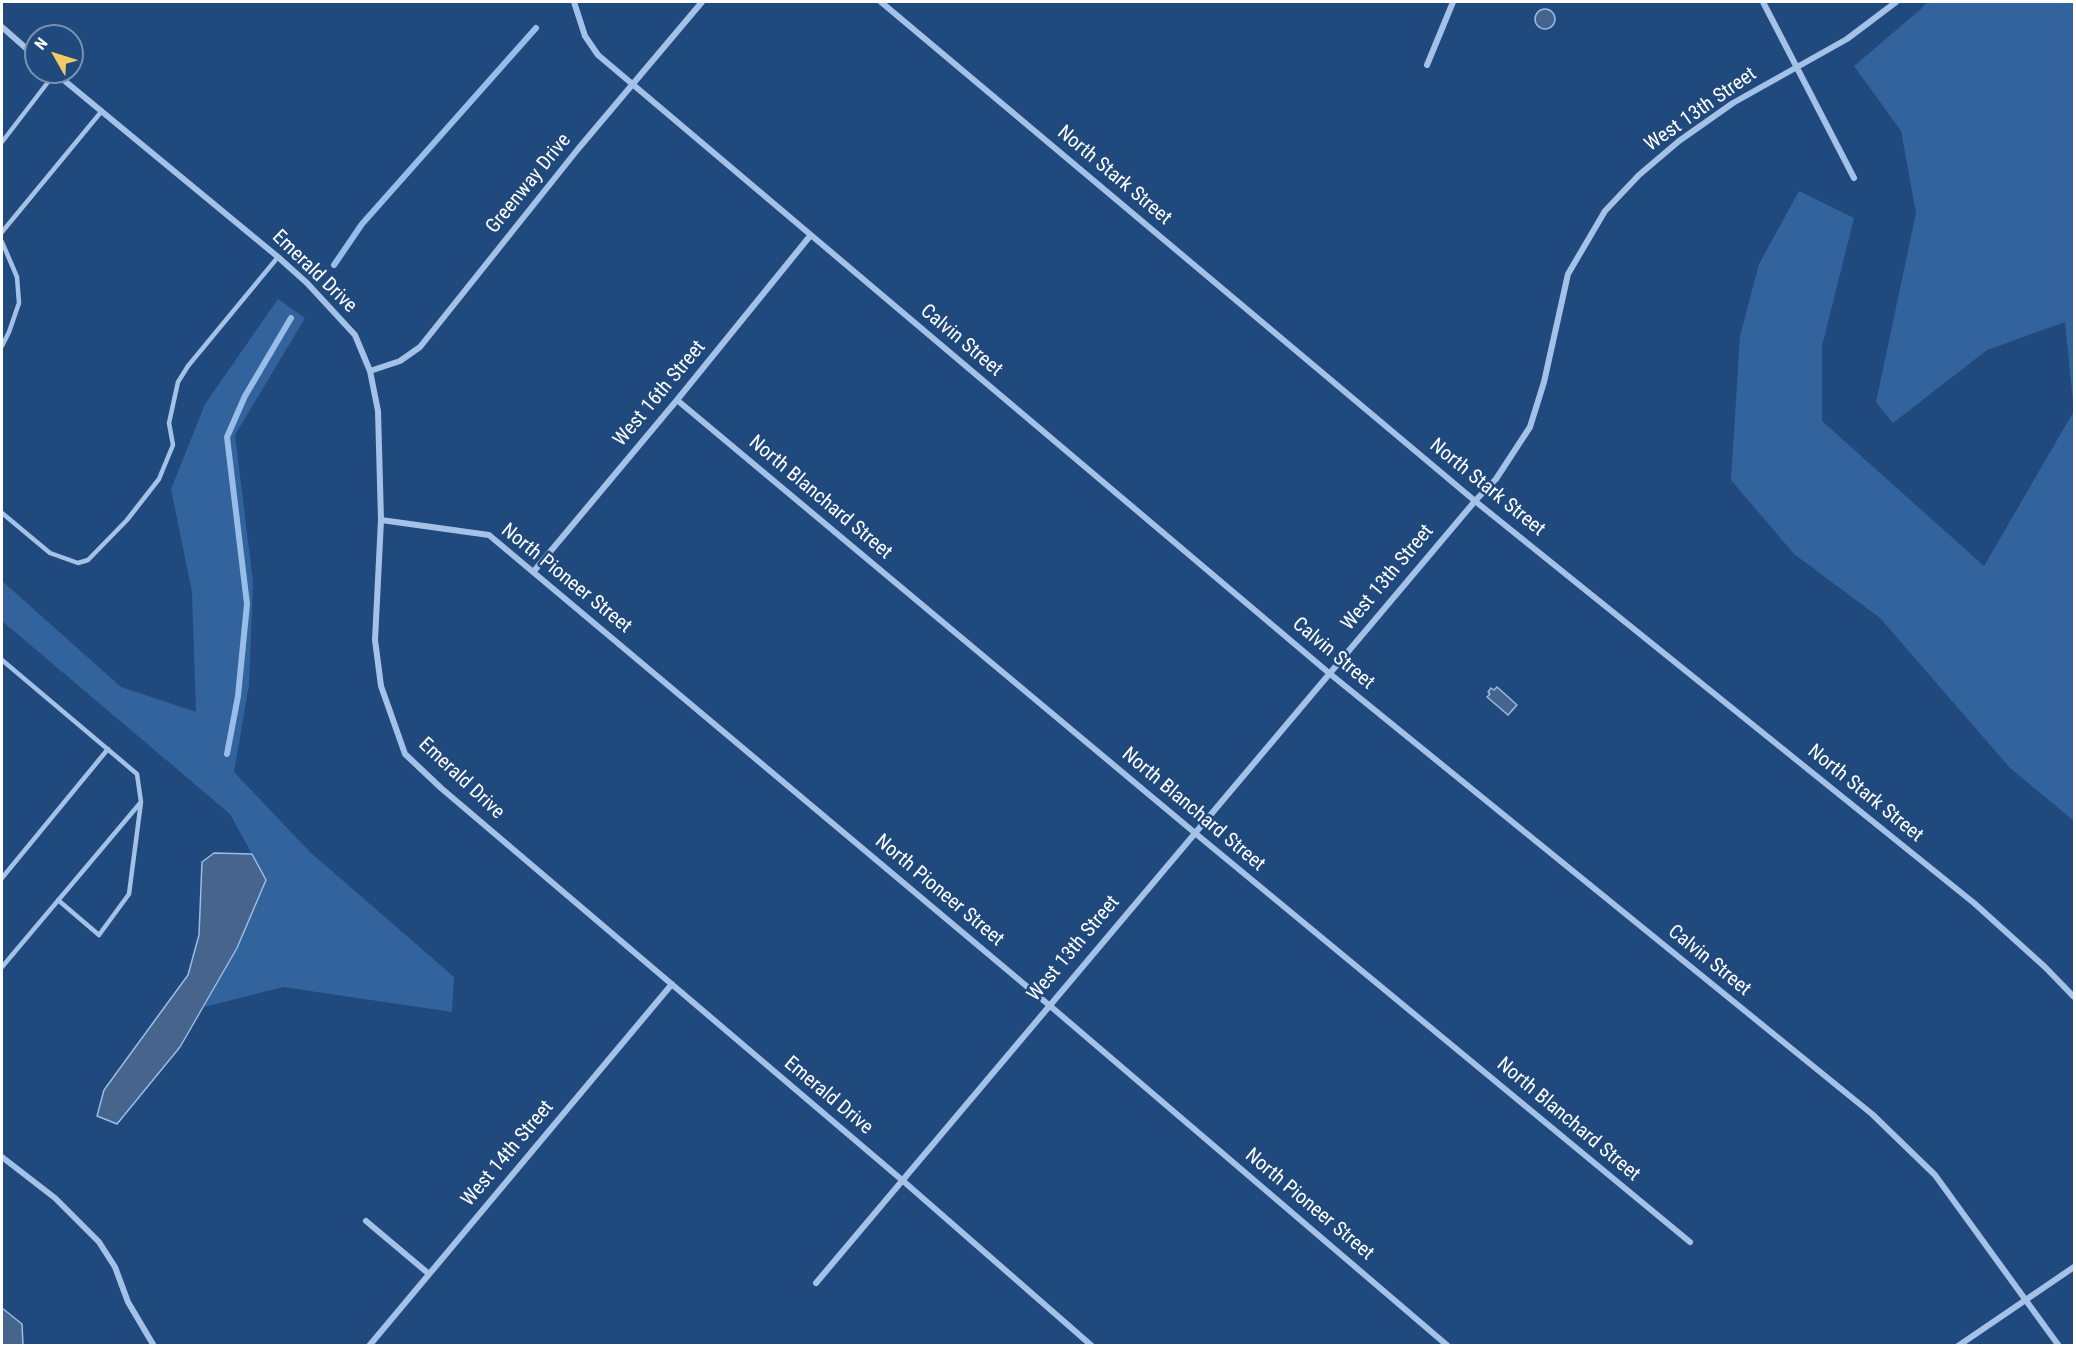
<!DOCTYPE html>
<html>
<head>
<meta charset="utf-8">
<style>
	body { margin:0 }
	#map { position:relative; width:2076px; height:1347px; overflow:hidden; background:#20497d; font-family:"Roboto Condensed",sans-serif }
	canvas { display:block }
	.frame { position:absolute; inset:0; border:3px solid #fff; pointer-events:none }
	.north { position:absolute; left:24px; top:24px; width:60px; height:60px; box-sizing:border-box; background:#20497d; border:2px solid #7992b1; border-radius:50%; rotate:309deg; font-size:16px; font-weight:700; line-height:24px; text-align:center; color:#fff }
	.north::after { content:''; display:block; margin:auto; width:21px; height:27px; background:#f4cb65; clip-path:polygon(50% 0,100% 100%,50% 72%,0 100%) }
</style>
</head>
<body>
<div id="map">
<canvas width="2076" height="1347"></canvas>
<div class="frame"></div>
<div class="north">N</div>
</div>
<script>
const ctx = document.querySelector('canvas').getContext('2d');
ctx.lineJoin = 'round';
function fillPath(path, color) { ctx.fillStyle = color; ctx.fill(path, 'evenodd'); }
const shape = rows => new Path2D(rows.map(r => 'M' + r).join(''));
function trace(path, color, width, dash) { ctx.strokeStyle = color; ctx.lineWidth = width; ctx.lineCap = dash ? 'butt' : 'round'; ctx.setLineDash(dash || []); ctx.stroke(path); }
function write(font, color, halo, rows, align = 'center') {
  ctx.font = font + ' "Roboto Condensed",sans-serif'; ctx.lineWidth = 5; ctx.setLineDash([]); ctx.textBaseline = 'middle'; ctx.strokeStyle = halo; ctx.fillStyle = color; for (const [text, x, y, turn = 0] of rows) {
    ctx.save(); ctx.translate(x, y); ctx.rotate((+turn || 0) * Math.PI / 180); ctx.textAlign = isNaN(turn) ? turn : align; if (halo) ctx.strokeText(text, 0, 0); ctx.fillText(text, 0, 0); ctx.restore();
  }
}
fillPath(shape([
	[1927,2,2074,2,2074,821,2010,768,1880,618,1794,554,1731,480,1740,336,1759,264,1799,191,1854,218,1822,346,1822,421,1984,566,2074,411,2065,322,1987,350,1893,423,1876,402,1916,213,1901,131,1854,66,1921,9],
	[278,299,305,318,235,435,253,582,249,685,234,772,310,852,454,977,452,1012,283,987,204,1007,237,948,266,880,230,814,2,621,2,581,121,687,196,712,192,592,171,489,205,404]
]), '#33639c');
const water = shape([
	'1535 19a10 10 0 1 1 20 0a10 10 0 1 1-20 0Z',
	[1497,687,1517,705,1508,715,1487,697,1490,694,1488,692,1491,688,1494,690,1497,687],
	[214,853,252,854,266,880,237,948,180,1047,117,1124,97,1116,104,1090,188,975,199,935,202,862,214,853],
	[2,1308,22,1324,23,1345,2,1345,2,1308]
]);
fillPath(water, '#47658c');
trace(water, '#98bde8', 1.5);
trace(shape([
	[334,265,362,224,536,28],
	[227,754,238,696,247,604,227,437,245,396,291,318]
]), '#98bde8', 6);
trace(shape([
	[2,142,55,73],
	[2,232,101,112],
	[2,242,17,277,19,303,9,332,2,346],
	[2,513,50,553,78,563,88,560,127,520,159,479,173,445,169,423,178,382,188,366,278,257],
	[2,660,137,774,141,802,2,967],
	[2,878,108,749],
	[58,900,99,935,129,894,141,802]
]), '#a4c2e7', 4.5);
trace(shape([
	[574,2,585,36,598,55,1329,673,1872,1114,1935,1175,2059,1346],
	[881,2,1475,501,1974,903,2045,967,2074,997],
	[1763,2,1854,178],
	[2,27,36,57],
	[1427,65,1453,2],
	[54,72,278,257,307,283,355,335,370,371,378,411,381,520,375,640,381,686,405,754,441,788,902,1180,1092,1346],
	[370,371,400,361,420,347,578,149,702,2],
	[677,400,1195,833,1690,1242],
	[381,520,489,535,1049,1005,1448,1346],
	[534,571,677,400,810,236],
	[2,1157,55,1198,99,1242,115,1267,128,1302,154,1346],
	[366,1221,429,1274],
	[816,1283,1475,501,1496,479,1530,427,1544,382,1568,274,1605,211,1639,175,1679,141,1733,103,1847,39,1896,2],
	[369,1346,672,984],
	[1958,1346,2074,1267]
]), '#a4c2e7', 6);
write('20px', '#fff', '#20497d', [
	["West 13th Street",1701,110,-35],
	["North Stark Street",1114,176,40],
	["Greenway Drive",529,184,-51],
	["Emerald Drive",314,272,44],
	["Calvin Street",961,341,40],
	["West 16th Street",660,394,-50],
	["North Stark Street",1487,488,39],
	["North Blanchard Street",820,498,40],
	["West 13th Street",1388,578,-50],
	["North Pioneer Street",566,579,39],
	["Calvin Street",1333,654,40],
	["Emerald Drive",461,779,43],
	["North Stark Street",1865,794,39],
	["North Blanchard Street",1193,810,40],
	["North Pioneer Street",939,891,40],
	["West 13th Street",1074,949,-50],
	["Calvin Street",1709,961,39],
	["Emerald Drive",828,1096,40],
	["North Blanchard Street",1568,1120,40],
	["West 14th Street",508,1154,-50],
	["North Pioneer Street",1309,1205,40]
]);
</script>
</body>
</html>
